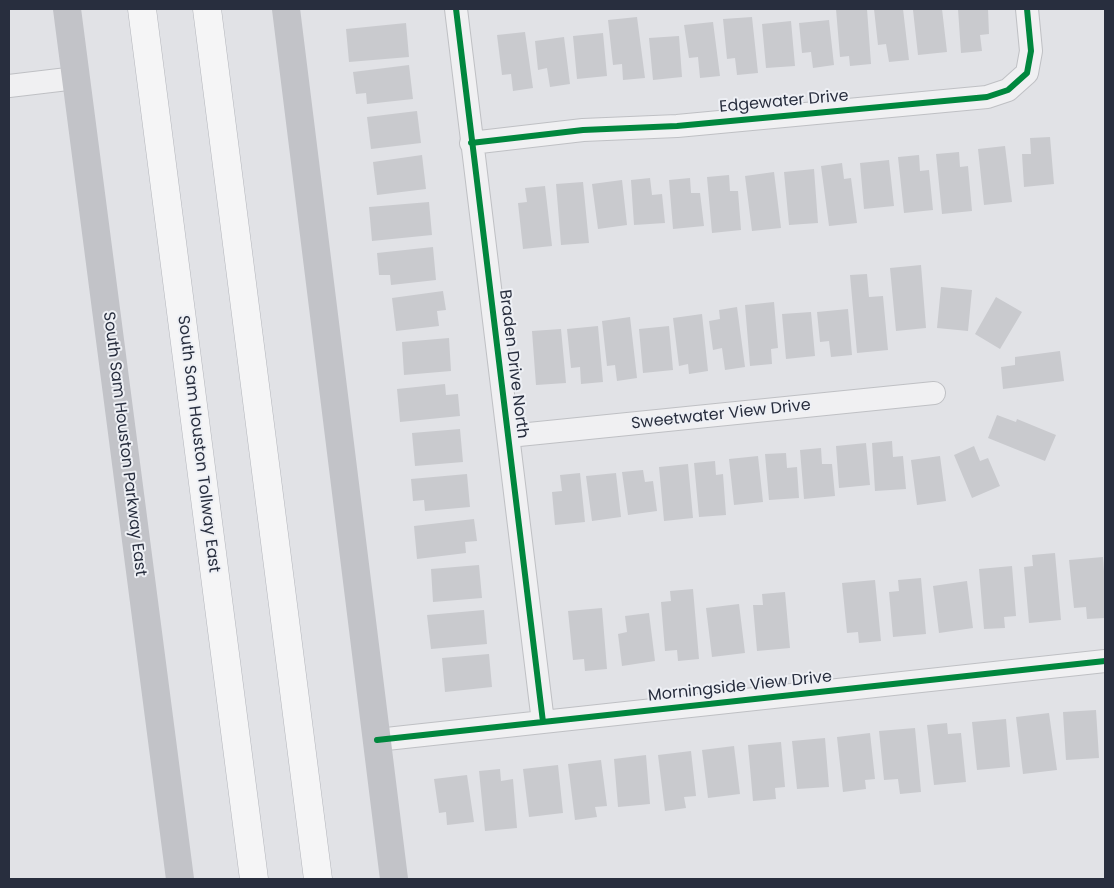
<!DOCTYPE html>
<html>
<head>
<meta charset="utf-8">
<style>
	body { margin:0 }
	#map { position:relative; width:1114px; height:888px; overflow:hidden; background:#e1e2e6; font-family:Poppins,sans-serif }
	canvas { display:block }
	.frame { position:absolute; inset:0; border:10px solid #282e3e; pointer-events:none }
</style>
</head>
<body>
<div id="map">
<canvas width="1114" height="888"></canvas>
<div class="frame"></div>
</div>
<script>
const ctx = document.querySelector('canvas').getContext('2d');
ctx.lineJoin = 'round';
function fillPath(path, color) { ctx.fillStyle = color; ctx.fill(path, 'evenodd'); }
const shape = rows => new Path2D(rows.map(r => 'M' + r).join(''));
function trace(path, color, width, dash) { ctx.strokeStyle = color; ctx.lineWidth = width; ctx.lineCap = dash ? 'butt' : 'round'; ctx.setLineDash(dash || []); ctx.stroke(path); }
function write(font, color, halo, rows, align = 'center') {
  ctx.font = font + ' Poppins,sans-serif'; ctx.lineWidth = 4; ctx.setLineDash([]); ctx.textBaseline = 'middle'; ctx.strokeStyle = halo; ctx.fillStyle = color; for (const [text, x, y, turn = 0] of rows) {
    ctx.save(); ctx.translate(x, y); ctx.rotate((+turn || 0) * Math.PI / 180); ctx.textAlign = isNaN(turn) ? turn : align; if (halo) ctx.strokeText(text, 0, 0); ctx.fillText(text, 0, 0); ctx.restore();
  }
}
fillPath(shape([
	[836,9,867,9,871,64,850,66,849,56,840,57],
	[874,9,903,9,909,60,889,62,886,44,878,45],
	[925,9,942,9,947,52,918,55,913,10],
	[958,9,988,9,989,34,980,35,982,51,961,53],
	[637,17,645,78,623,80,622,64,613,65,608,20],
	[752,17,758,73,737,75,735,58,727,59,723,19],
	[829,20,834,65,813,68,811,52,802,53,799,23],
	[791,21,795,66,766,68,762,24],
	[713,22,720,76,700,78,698,57,689,58,684,25],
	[406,23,409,57,349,62,346,29],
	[525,32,533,88,513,91,511,74,502,75,497,35],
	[603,33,607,76,577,79,573,36],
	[679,36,682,77,653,80,649,38],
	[564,37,570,84,550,87,547,68,538,70,535,41],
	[409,65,413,99,367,104,366,93,356,94,353,72],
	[417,111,421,143,371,149,367,117],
	[1050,137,1054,184,1024,187,1022,154,1031,154,1030,138],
	[1005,146,1012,202,984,205,978,149],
	[959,152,960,167,968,166,972,211,942,214,936,154],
	[422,155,426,189,377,195,373,162],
	[919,155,920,171,929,170,933,210,904,213,898,157],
	[889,160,894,206,864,209,860,163],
	[842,163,844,179,851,178,857,223,829,226,821,166],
	[814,169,818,223,789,225,784,172],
	[774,172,781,228,752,231,745,176],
	[729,175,730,191,738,191,741,230,712,233,707,177],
	[650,178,652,195,662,194,665,223,634,225,631,180],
	[690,178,691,193,700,193,704,226,673,229,669,180],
	[622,180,627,225,598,229,592,184],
	[583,182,589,243,561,245,556,184],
	[545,186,552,246,523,249,518,203,527,202,525,188],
	[429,202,432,235,372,241,369,207],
	[433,247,436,280,391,285,390,275,379,275,377,253],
	[921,265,926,328,896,331,890,268],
	[867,274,869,297,883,296,888,350,857,353,850,275],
	[941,287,972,290,968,331,937,328],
	[443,291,446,310,437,311,439,326,396,331,392,298],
	[996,297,1022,312,1000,349,975,334],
	[774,302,778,348,771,349,772,364,750,366,745,305],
	[737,307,745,367,725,370,722,348,713,350,709,321,720,319,719,310],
	[848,309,852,355,831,357,829,341,820,342,817,312],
	[811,312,815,356,786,359,782,314],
	[702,314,708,371,689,374,688,364,679,366,673,318],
	[630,317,637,378,617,381,615,365,607,366,602,321],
	[598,326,603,382,581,384,580,367,571,368,567,329],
	[669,326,673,370,643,373,639,329],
	[561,329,566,383,536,385,532,331],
	[449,338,451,371,404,375,402,342],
	[1060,351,1064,381,1003,389,1001,367,1015,365,1015,357],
	[445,384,446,395,458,394,460,416,400,422,397,389],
	[997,415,1016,422,1017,419,1056,435,1045,461,988,438],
	[460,429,463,462,415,466,412,433],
	[892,441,893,457,903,456,906,489,875,491,872,443],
	[866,443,870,485,839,488,836,446],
	[974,446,980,461,988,458,1000,486,972,498,954,455],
	[821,448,822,464,832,464,835,496,804,499,800,450],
	[786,453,787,468,797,467,799,498,769,500,765,454],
	[758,456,763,502,734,505,729,459],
	[940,456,946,501,917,505,911,460],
	[715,461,716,475,723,474,726,515,699,517,694,463],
	[688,464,693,518,664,521,659,467],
	[643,470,645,482,653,481,657,511,628,515,622,472],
	[580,473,585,522,555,525,552,492,562,491,560,475],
	[616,473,621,517,592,521,586,476],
	[467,474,470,507,425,511,424,500,413,501,411,479],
	[474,519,477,541,465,542,466,553,417,559,414,526],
	[1055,553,1061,620,1029,623,1024,567,1033,566,1032,555],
	[1103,557,1105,586,1105,618,1087,619,1086,607,1074,608,1069,560],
	[479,565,482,598,433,602,431,569],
	[1012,566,1016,616,1004,617,1005,628,984,629,979,569],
	[921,578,926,634,893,637,889,592,899,591,898,580],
	[875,580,881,641,859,643,858,632,847,633,842,583],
	[967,581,973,628,939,633,933,586],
	[693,589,699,659,678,661,677,650,665,651,661,602,671,601,670,591],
	[785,592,790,648,757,651,753,605,763,605,762,594],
	[739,604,745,653,712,657,706,608],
	[602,608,607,669,585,671,584,659,573,660,568,611],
	[484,610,487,644,431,649,427,615],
	[649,613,655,661,622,666,618,634,627,632,625,616],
	[489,654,492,687,445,692,442,658],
	[1096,710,1099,758,1066,760,1063,712],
	[1049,713,1057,770,1023,774,1016,717],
	[1006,719,1010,767,977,770,972,722],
	[947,723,948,734,961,733,966,782,934,785,927,725],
	[915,728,921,792,900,794,898,779,884,780,879,731],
	[870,733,875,779,865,780,866,789,843,792,837,737],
	[825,738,829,787,797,789,792,741],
	[781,742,785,787,775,788,776,799,753,801,748,745],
	[734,746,740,794,708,798,702,750],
	[691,751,696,796,684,797,686,808,665,811,658,755],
	[646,755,650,804,618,807,614,759],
	[601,760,607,806,595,807,597,817,575,820,568,764],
	[558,765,563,813,529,817,523,769],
	[500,769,501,781,513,779,517,828,485,831,479,771],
	[467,775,474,822,447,825,446,812,439,813,434,779]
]), '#c9cace');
const street = shape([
	[456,9,543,722],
	[9,86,76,78],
	[471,143,583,130,677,126,987,97,1008,90,1027,73,1031,51,1027,9],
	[509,436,934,393],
	[377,740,1105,661]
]);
const highway = shape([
	[142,9,254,879],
	[207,9,318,879]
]);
trace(street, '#bfc0c4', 24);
trace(highway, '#b3b5bb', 29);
trace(street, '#f0f0f2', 22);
trace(shape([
	[67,9,180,879],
	[286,9,394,879]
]), '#c2c3c8', 28);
trace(highway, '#f5f5f6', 28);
trace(shape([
	[456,9,543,722],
	[471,143,583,130,677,126,987,97,1008,90,1027,73,1031,51,1027,9],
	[377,740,1105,661]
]), '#00873e', 6);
write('16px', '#282e3e', '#eef0f5', [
	["Edgewater Drive",784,102,-5],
	["Braden Drive North",513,364,83],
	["Sweetwater View Drive",721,415,-6],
	["South Sam Houston Parkway East",124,444,83],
	["South Sam Houston Tollway East",198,444,83],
	["Morningside View Drive",740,687,-6]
]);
</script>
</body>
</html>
